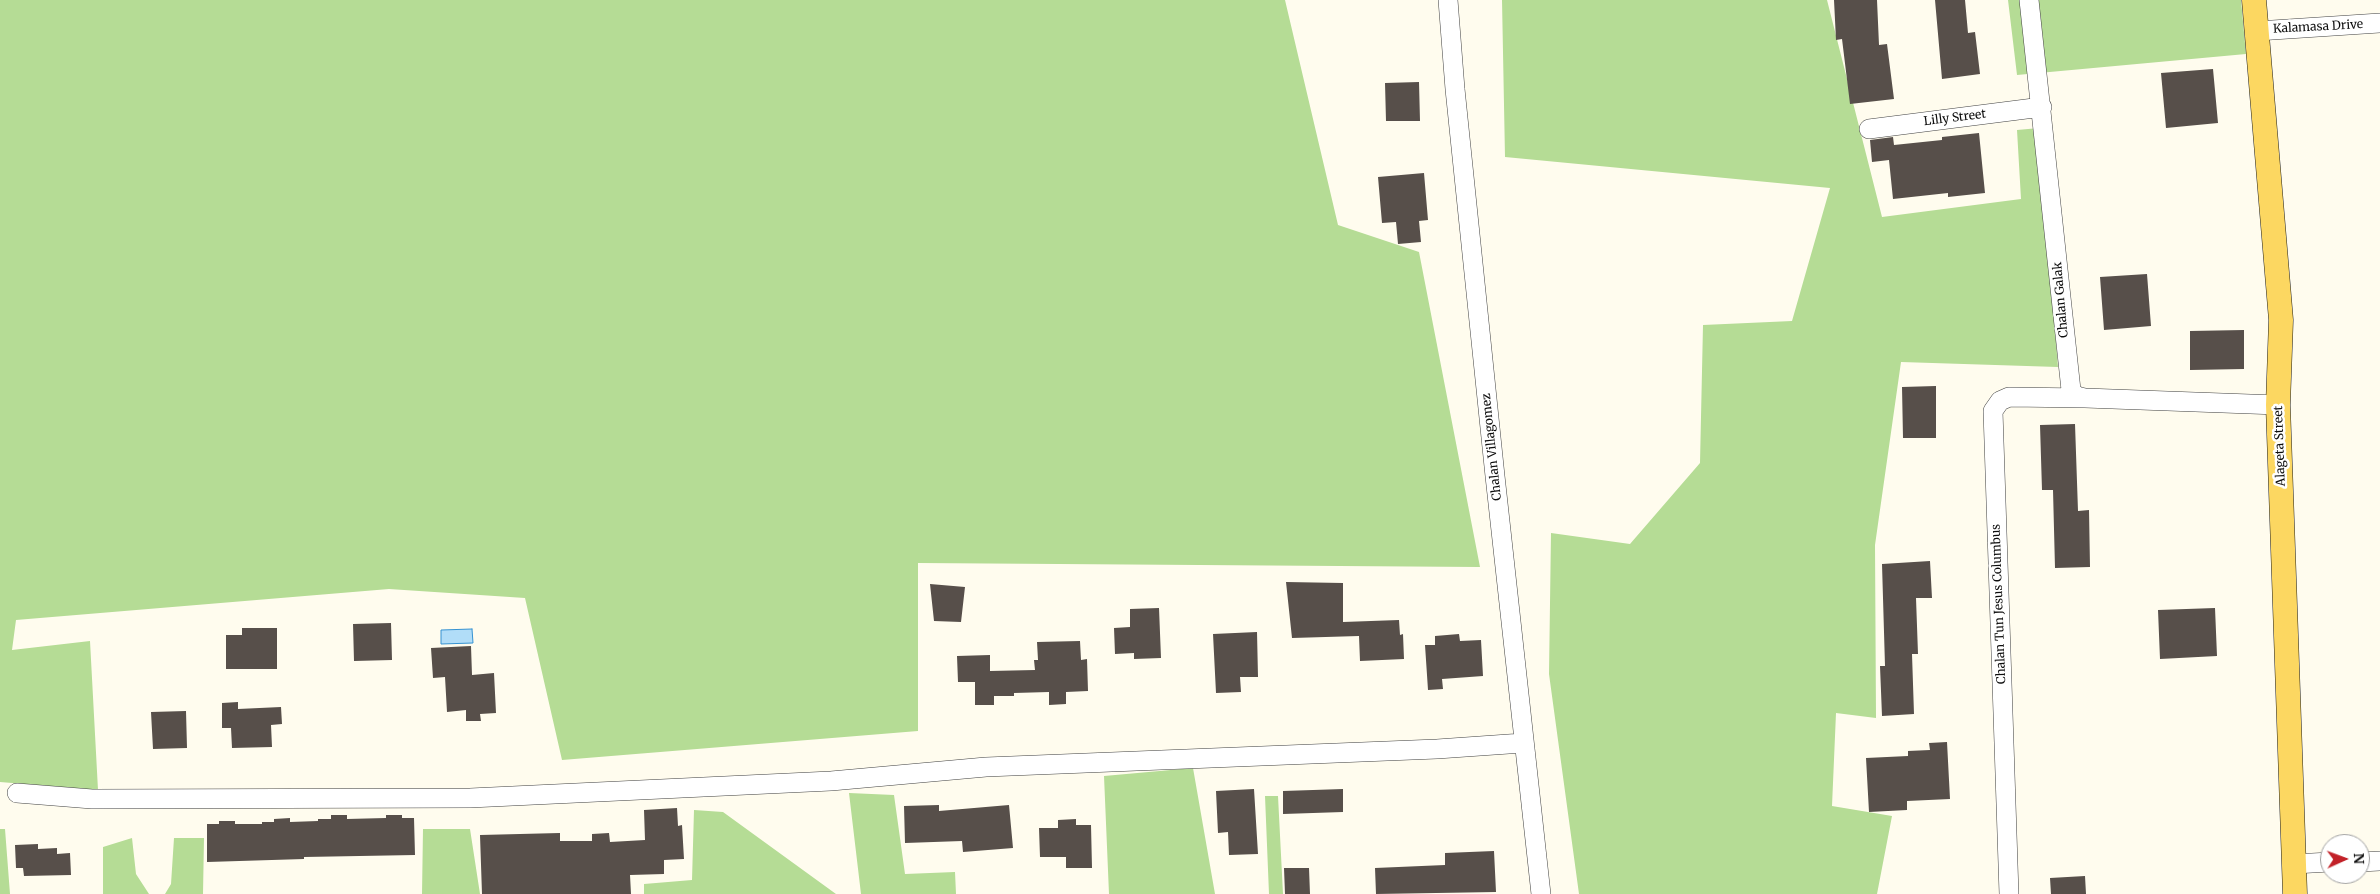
<!DOCTYPE html>
<html>
<head>
<meta charset="utf-8">
<style>
	body { margin:0 }
	#map { position:relative; width:2380px; height:894px; overflow:hidden; background:#fffcee; font-family:Merriweather,serif }
	canvas { display:block }
	.north { position:absolute; left:2320px; top:834px; width:50px; height:50px; box-sizing:border-box; background:#fff; border:1px solid #9f9f9f; border-radius:50%; rotate:88deg; font-size:14px; font-weight:700; line-height:20px; text-align:center; color:#0e0e0e }
	.north::after { content:''; display:block; margin:auto; width:18px; height:22px; background:#c22128; clip-path:polygon(50% 0,100% 100%,50% 72%,0 100%) }
</style>
</head>
<body>
<div id="map">
<canvas width="2380" height="894"></canvas>
<div class="north">N</div>
</div>
<script>
const ctx = document.querySelector('canvas').getContext('2d');
ctx.lineJoin = 'round';
function fillPath(path, color) { ctx.fillStyle = color; ctx.fill(path, 'evenodd'); }
const shape = rows => new Path2D(rows.map(r => 'M' + r).join(''));
function trace(path, color, width, dash) { ctx.strokeStyle = color; ctx.lineWidth = width; ctx.lineCap = dash ? 'butt' : 'round'; ctx.setLineDash(dash || []); ctx.stroke(path); }
function write(font, color, halo, rows, align = 'center') {
  ctx.font = font + ' Merriweather,serif'; ctx.lineWidth = 5; ctx.setLineDash([]); ctx.textBaseline = 'middle'; ctx.strokeStyle = halo; ctx.fillStyle = color; for (const [text, x, y, turn = 0] of rows) {
    ctx.save(); ctx.translate(x, y); ctx.rotate((+turn || 0) * Math.PI / 180); ctx.textAlign = isNaN(turn) ? turn : align; if (halo) ctx.strokeText(text, 0, 0); ctx.fillText(text, 0, 0); ctx.restore();
  }
}
fillPath(shape([
	[0,0,1285,0,1338,225,1419,252,1480,567,918,563,918,731,562,760,525,598,389,589,16,620,12,650,90,641,98,790,0,782],
	[1502,0,1827,0,1882,217,2021,199,2017,130,2039,128,2058,367,1901,362,1875,545,1876,718,1836,713,1832,806,1892,816,1877,894,1579,894,1549,674,1551,533,1630,544,1700,463,1703,325,1792,321,1830,188,1505,157],
	[2008,0,2241,0,2246,54,2017,75],
	[1193,768,1215,894,1109,894,1104,776],
	[849,793,894,795,905,874,955,872,956,894,861,894],
	[1265,796,1278,796,1283,894,1269,894],
	[694,810,723,812,836,894,644,894,644,884,692,880],
	[0,829,5,829,10,894,0,894],
	[423,829,470,829,480,894,422,894],
	[132,838,136,874,149,894,103,894,103,847],
	[174,838,204,838,203,894,165,894,171,884]
]), '#b5dc95');
const water = shape([
	[472,629,473,643,441,644,441,630,472,629]
]);
fillPath(water, '#b1ddf8');
trace(water, '#3692d1', 1);
fillPath(shape([
	[1834,0,1877,0,1879,45,1887,44,1894,99,1850,104,1842,39,1836,40],
	[1935,0,1965,0,1968,33,1975,32,1980,74,1942,79],
	[2213,69,2218,123,2166,128,2161,73],
	[1419,82,1420,121,1386,121,1385,83],
	[1979,133,1985,193,1948,197,1948,193,1893,199,1889,160,1872,162,1870,140,1893,137,1894,145,1942,140,1942,137],
	[1424,173,1428,220,1419,221,1421,242,1398,244,1396,222,1382,223,1378,177],
	[2147,274,2151,326,2104,330,2100,277],
	[2244,330,2244,369,2190,370,2190,331],
	[1936,386,1936,438,1903,438,1902,387],
	[2075,424,2078,511,2089,510,2090,567,2055,568,2053,490,2042,490,2040,425],
	[1930,561,1932,598,1916,598,1918,654,1912,654,1914,714,1882,716,1880,666,1885,666,1882,564],
	[1286,582,1343,583,1343,622,1399,620,1400,635,1403,634,1404,659,1360,661,1359,636,1292,638],
	[930,584,965,587,961,622,934,621],
	[1159,608,1161,658,1134,659,1134,653,1115,654,1114,628,1130,627,1130,609],
	[2215,608,2217,656,2160,659,2158,610],
	[391,623,392,660,354,661,353,624],
	[242,628,277,628,277,669,226,669,226,635,242,635],
	[1257,632,1258,677,1240,677,1241,692,1216,693,1213,634],
	[1459,634,1460,641,1481,640,1483,676,1442,679,1443,689,1428,690,1425,645,1435,645,1435,636],
	[1080,641,1081,660,1087,659,1088,691,1066,692,1066,704,1049,705,1049,692,1014,693,1014,696,994,696,994,705,975,705,975,682,958,682,957,656,990,655,990,671,1035,670,1034,660,1038,660,1037,642],
	[471,646,472,675,494,673,496,713,480,714,481,721,466,721,466,710,447,712,445,677,433,678,431,648],
	[238,702,238,709,281,707,282,724,271,725,272,747,232,748,231,728,222,728,222,703],
	[186,711,187,748,153,749,151,712],
	[1947,742,1950,799,1907,801,1907,810,1869,812,1866,758,1908,756,1908,751,1930,750,1929,743],
	[1254,789,1258,854,1229,855,1228,832,1218,833,1216,791],
	[1343,789,1343,812,1283,814,1283,791],
	[939,805,939,811,1009,805,1013,848,963,852,962,841,905,843,904,806],
	[677,808,678,826,682,825,684,859,664,860,664,874,630,875,631,894,482,894,480,835,560,833,560,841,592,841,592,834,609,833,610,842,645,840,644,810],
	[331,815,347,815,347,819,386,818,386,815,402,815,402,818,414,818,415,855,304,857,304,859,207,862,207,824,219,824,219,821,235,821,235,824,262,824,262,822,274,822,274,819,290,818,290,822,318,821,318,819,331,819],
	[1076,819,1076,825,1091,825,1092,868,1066,868,1066,857,1040,857,1039,828,1058,828,1058,820],
	[38,844,38,849,57,848,57,854,70,853,71,875,24,876,23,868,16,868,15,845],
	[1494,851,1496,892,1376,894,1375,868,1445,865,1445,853],
	[1284,868,1309,868,1310,894,1285,894],
	[2085,876,2086,894,2051,894,2050,878]
]), '#574f4a');
const minor = shape([
	[1448,0,1455,89,1495,476,1541,894],
	[2029,0,2071,390,2076,396,2085,398,2278,405],
	[2257,31,2380,23],
	[1869,129,2042,107],
	[17,793,92,799,470,798,831,781,986,767,1437,749,1523,743],
	[2360,862,2380,861],
	[2294,864,2330,862],
	[2009,894,1993,411,2000,401,2009,397,2085,398]
]);
const major = shape([
	[2254,0,2281,320,2278,405,2295,894]
]);
trace(minor, '#414141', 20);
trace(major, '#1f1f1f', 25);
trace(minor, '#fff', 19);
trace(major, '#fcd761', 24);
write('12px', '#0e0e0e', '#fff', [
	["Kalamasa Drive",2318,27,-3],
	["Lilly Street",1955,118,-7],
	["Chalan Galak",2061,300,-95],
	["Alageta Street",2280,446,-92],
	["Chalan Villagomez",1492,447,-96],
	["Chalan Tun Jesus Columbus",1999,604,-92]
]);
</script>
</body>
</html>
